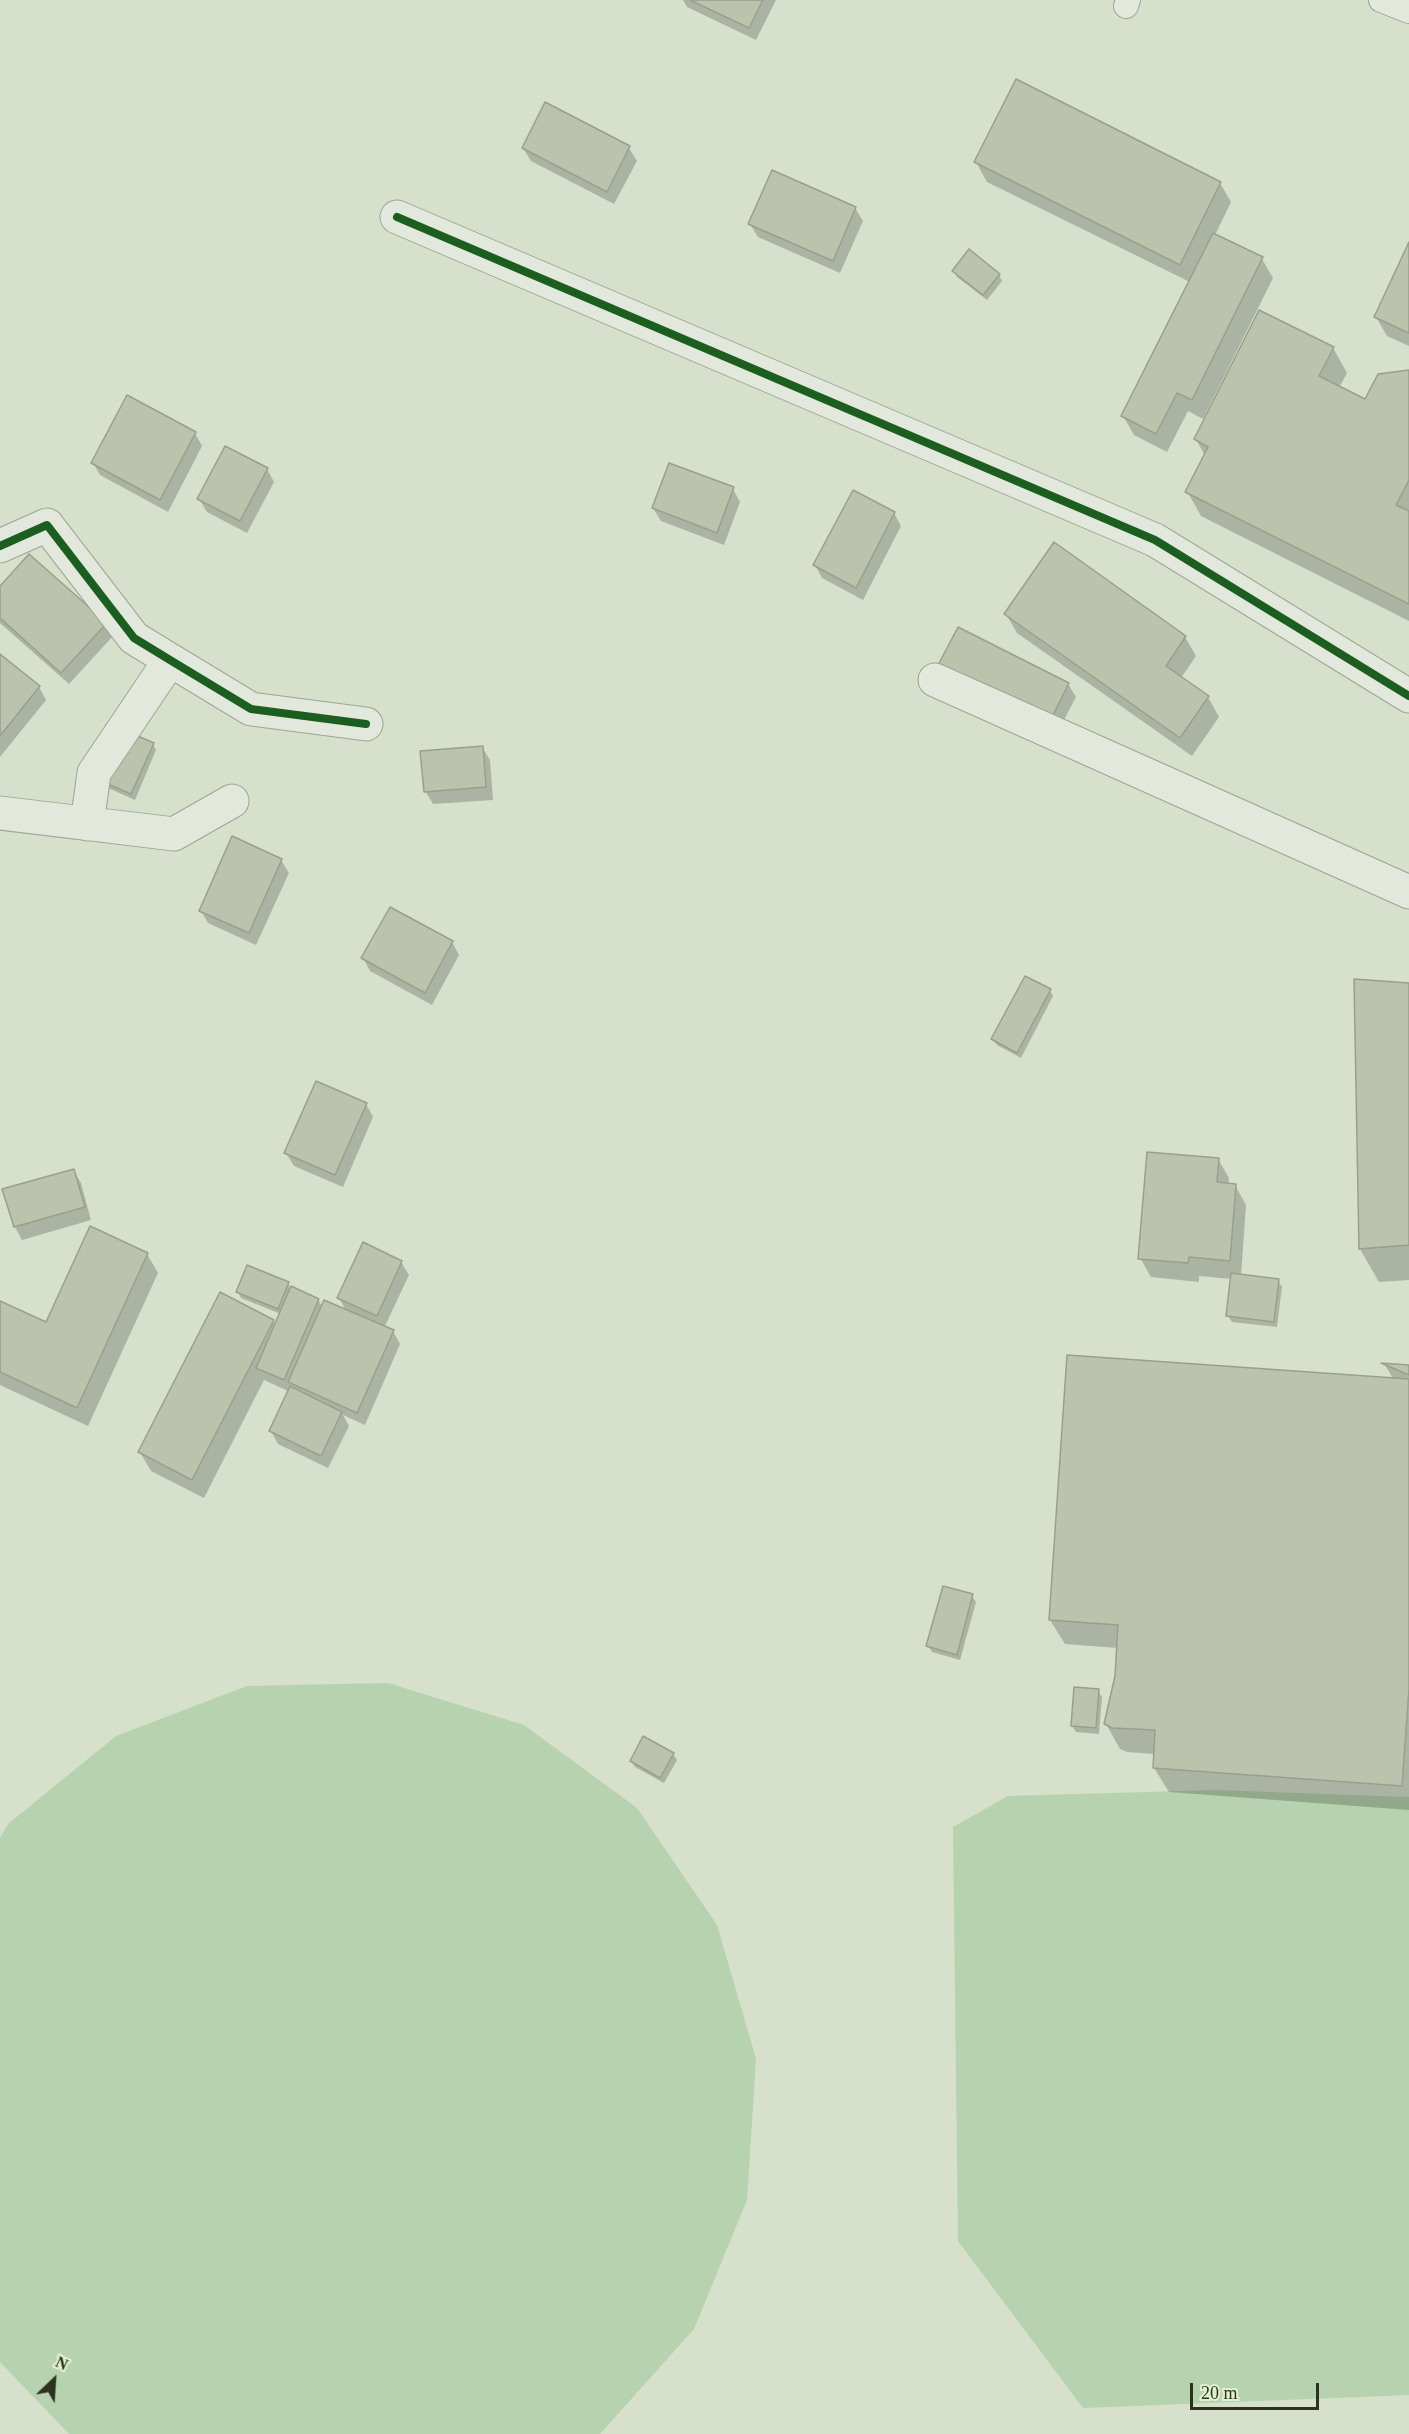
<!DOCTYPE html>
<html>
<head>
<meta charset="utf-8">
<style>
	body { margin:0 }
	#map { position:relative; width:1409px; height:2434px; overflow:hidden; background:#d6e0cb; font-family:Georgia,serif }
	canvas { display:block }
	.north { position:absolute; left:24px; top:2350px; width:60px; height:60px; -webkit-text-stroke:4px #e1f1d0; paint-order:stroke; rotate:25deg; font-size:16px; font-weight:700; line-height:24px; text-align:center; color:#2c321e }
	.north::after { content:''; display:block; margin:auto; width:21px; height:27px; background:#2c321e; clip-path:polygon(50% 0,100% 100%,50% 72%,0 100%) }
	.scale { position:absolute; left:1190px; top:2383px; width:129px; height:27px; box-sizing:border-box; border:3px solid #2c321e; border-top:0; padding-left:8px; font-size:18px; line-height:21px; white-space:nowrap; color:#2c321e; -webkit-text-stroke:4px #e1f1d0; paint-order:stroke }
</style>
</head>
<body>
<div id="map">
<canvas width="1409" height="2434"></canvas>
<div class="north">N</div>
<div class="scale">20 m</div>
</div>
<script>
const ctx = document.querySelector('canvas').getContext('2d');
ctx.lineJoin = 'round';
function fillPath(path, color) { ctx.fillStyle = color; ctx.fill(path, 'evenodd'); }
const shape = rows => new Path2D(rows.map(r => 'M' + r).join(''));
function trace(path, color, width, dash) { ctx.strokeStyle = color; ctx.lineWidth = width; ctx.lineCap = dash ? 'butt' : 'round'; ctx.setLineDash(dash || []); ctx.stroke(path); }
fillPath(shape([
	[388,1683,524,1725,637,1808,717,1925,756,2059,747,2200,694,2329,600,2434,69,2434,0,2362,0,1838,8,1824,116,1736,247,1686],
	[1216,1790,1409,1797,1409,2395,1083,2408,958,2241,953,1827,1008,1796]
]), '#b6d2ae');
fillPath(shape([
	[683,0,776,0,756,40,687,7],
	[523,148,629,148,637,161,614,204,531,161],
	[976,162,1220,183,1231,202,1215,235,1262,259,1273,278,1203,419,1188,411,1167,452,1134,435,1123,416,1190,282,987,182],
	[855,208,863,221,840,273,758,237,750,224],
	[1409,245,1409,346,1387,336,1376,317],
	[954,271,999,275,1002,281,987,300,957,277],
	[1333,348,1347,373,1339,388,1366,401,1409,372,1409,621,1201,516,1187,491,1205,456,1196,439],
	[195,433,202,446,168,512,100,475,93,463],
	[267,469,274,482,247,533,207,512,199,499],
	[733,489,740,502,724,545,661,521,653,508],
	[894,513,901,526,863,600,822,578,815,565],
	[0,589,106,624,113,636,69,684,0,623],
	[1006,614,1185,637,1196,656,1181,678,1208,697,1219,717,1192,756,1017,633],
	[0,656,39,687,46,700,0,757],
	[945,682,1068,684,1076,697,1055,737],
	[153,744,156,750,135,800,108,788,105,782],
	[482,747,490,760,493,800,433,804,425,791],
	[281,860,289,873,256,945,208,923,201,911],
	[452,942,459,955,432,1005,370,971,363,958],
	[1409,985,1409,1280,1379,1282,1360,1249],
	[1050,990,1053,996,1021,1058,997,1045,993,1039],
	[366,1104,373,1117,343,1187,294,1166,286,1153],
	[1218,1159,1229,1178,1228,1185,1235,1185,1246,1205,1241,1276,1278,1281,1282,1287,1277,1327,1232,1322,1228,1316,1232,1279,1199,1276,1199,1282,1151,1277,1140,1258],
	[73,1170,81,1183,91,1220,22,1240,15,1227,4,1190],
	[147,1254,158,1273,88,1426,0,1385,0,1302,46,1324],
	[401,1262,409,1275,384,1328,393,1331,400,1344,365,1425,343,1415,349,1426,328,1468,278,1444,271,1431,290,1392,264,1380,204,1498,151,1471,140,1452,273,1321,276,1326,281,1314,241,1298,238,1292,288,1283,291,1290,318,1300,323,1308,347,1312,339,1298],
	[1385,1365,1409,1367,1409,1810,1169,1792,1154,1768,1155,1754,1127,1752,1120,1749,1106,1724,1116,1676,1118,1648,1065,1644,1050,1620,1394,1380],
	[972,1596,976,1602,960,1660,932,1652,928,1646],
	[1098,1691,1102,1697,1099,1734,1076,1732,1072,1726],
	[673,1754,677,1760,664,1783,635,1767,631,1761]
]), '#0003');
const building = shape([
	[690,0,763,0,749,28,690,0],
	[1016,79,1221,182,1180,265,974,162,1016,79],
	[545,102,630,146,607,192,522,148,545,102],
	[772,170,856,207,833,261,748,224,772,170],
	[1213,233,1263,257,1192,400,1177,393,1156,434,1121,416,1213,233],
	[1409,242,1409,333,1374,317,1409,242],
	[969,249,1000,274,983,295,952,271,969,249],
	[1259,310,1334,347,1319,376,1365,399,1378,374,1409,370,1409,480,1396,505,1409,511,1409,604,1185,492,1208,447,1194,439,1259,310],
	[127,395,196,432,160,500,91,463,127,395],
	[225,446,268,468,240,521,197,499,225,446],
	[669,463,734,487,717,533,652,508,669,463],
	[853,490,895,512,856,588,813,565,853,490],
	[1054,542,1186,636,1166,666,1209,696,1180,738,1004,614,1054,542],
	[29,554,107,623,61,673,0,618,0,586,29,554],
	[958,627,1069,683,1048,725,936,669,958,627],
	[0,654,40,686,0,736,0,654],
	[126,731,154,743,131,794,103,782,126,731],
	[483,746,486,787,424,792,420,751,483,746],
	[232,836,282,859,249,933,199,911,232,836],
	[390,907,453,941,425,993,361,958,390,907],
	[1025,976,1051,989,1017,1053,991,1039,1025,976],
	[1354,979,1409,983,1409,1245,1359,1249,1354,979],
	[316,1081,367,1103,335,1175,284,1153,316,1081],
	[1147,1152,1219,1158,1217,1182,1236,1184,1230,1261,1189,1257,1188,1263,1138,1259,1147,1152],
	[74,1169,85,1207,14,1227,2,1189,74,1169],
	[90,1226,148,1253,77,1408,0,1372,0,1301,46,1322,90,1226],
	[363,1242,402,1261,377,1316,337,1298,363,1242],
	[247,1265,289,1282,278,1309,236,1292,247,1265],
	[1231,1273,1279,1279,1274,1322,1226,1316,1231,1273],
	[291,1286,319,1299,284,1380,256,1368,291,1286],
	[220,1292,274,1320,192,1480,138,1452,220,1292],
	[324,1300,394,1330,357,1413,288,1382,324,1300],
	[1067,1355,1409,1379,1409,1689,1402,1786,1153,1768,1155,1730,1112,1728,1104,1724,1115,1676,1118,1625,1049,1620,1067,1355],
	[1381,1363,1409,1365,1409,1375,1381,1363],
	[290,1386,342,1412,321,1456,269,1431,290,1386],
	[943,1586,973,1594,957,1655,926,1646,943,1586],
	[1074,1687,1099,1689,1096,1728,1071,1726,1074,1687],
	[643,1736,674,1753,660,1778,630,1761,643,1736]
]);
fillPath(building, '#bcc3ac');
trace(building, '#999f8b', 1.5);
const service = shape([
	[1381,0,1409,11],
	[1126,6,1128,0]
]);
const minor = shape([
	[397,217,1155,540,1409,696],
	[0,546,47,525,134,638,170,660,251,709,366,724],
	[935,680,1409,892],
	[0,813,174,834,232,801],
	[87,824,94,773,170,660]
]);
trace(service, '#9ea594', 26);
trace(minor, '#9ea594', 35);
trace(service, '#e3e8dc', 24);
trace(minor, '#e3e8dc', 33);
trace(shape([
	[397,217,1155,540,1409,696],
	[0,546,47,525,134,638,170,660,251,709,366,724]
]), '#1b5e20', 8);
</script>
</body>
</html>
